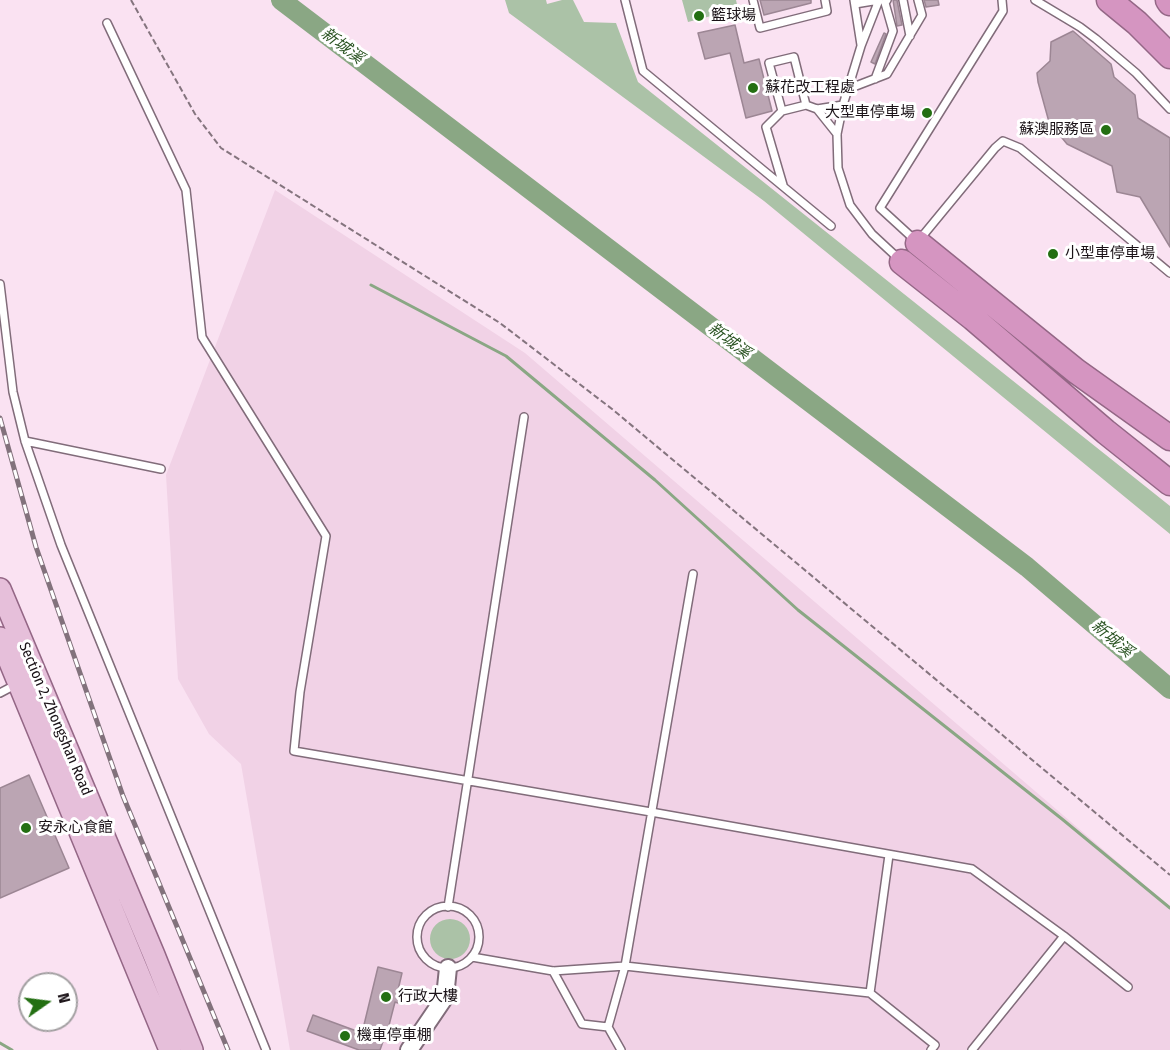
<!DOCTYPE html>
<html>
<head>
<meta charset="utf-8">
<style>
	body { margin:0 }
	#map { position:relative; width:1170px; height:1050px; overflow:hidden; background:#fae2f2; font-family:"Fira Sans Condensed",sans-serif }
	canvas { display:block }
	.north { position:absolute; left:18px; top:972px; width:60px; height:60px; box-sizing:border-box; background:#fff; border:2px solid #a3a0a2; border-radius:50%; rotate:76deg; font-size:16px; font-weight:700; line-height:24px; text-align:center; color:#1a1217 }
	.north::after { content:''; display:block; margin:auto; width:21px; height:27px; background:#236f12; clip-path:polygon(50% 0,100% 100%,50% 72%,0 100%) }
</style>
</head>
<body>
<div id="map">
<canvas width="1170" height="1050"></canvas>
<div class="north">N</div>
</div>
<script>
const ctx = document.querySelector('canvas').getContext('2d');
ctx.lineJoin = 'round';
function fillPath(path, color) { ctx.fillStyle = color; ctx.fill(path, 'evenodd'); }
const shape = rows => new Path2D(rows.map(r => 'M' + r).join(''));
function trace(path, color, width, dash) { ctx.strokeStyle = color; ctx.lineWidth = width; ctx.lineCap = dash ? 'butt' : 'round'; ctx.setLineDash(dash || []); ctx.stroke(path); }
function write(font, color, halo, rows, align = 'center') {
  ctx.font = font + ' "Fira Sans Condensed","Noto Sans TC",sans-serif'; ctx.lineWidth = 6; ctx.setLineDash([]); ctx.textBaseline = 'middle'; ctx.strokeStyle = halo; ctx.fillStyle = color; for (const [text, x, y, turn = 0] of rows) {
    ctx.save(); ctx.translate(x, y); ctx.rotate((+turn || 0) * Math.PI / 180); ctx.textAlign = isNaN(turn) ? turn : align; if (halo) ctx.strokeText(text, 0, 0); ctx.fillText(text, 0, 0); ctx.restore();
  }
}
fillPath(shape([
	[275,190,525,353,1170,907,1170,1050,290,1050,241,764,209,734,178,679,166,475]
]), '#f1d2e6');
fillPath(shape([
	[505,0,546,0,547,4,562,0,573,0,584,22,616,23,638,82,1170,506,1170,534,764,201,509,13],
	[682,0,736,0,738,9,688,22],
	'430 939a20 20 0 1 1 40 0a20 20 0 1 1-40 0Z'
]), '#abc2a7');
trace(shape([
	[371,285,506,356,655,480,798,610,1062,819,1170,908],
	[0,1043,12,1050]
]), '#8aa784', 3);
trace(shape([
	[281,0,1027,567,1170,689]
]), '#8aa784', 20);
const building = shape([
	[760,0,811,0,811,3,764,15,760,0],
	[893,0,897,0,902,25,897,26,893,0],
	[924,0,938,0,939,5,926,7,924,0],
	[735,25,744,63,759,59,772,111,746,118,730,53,705,59,698,33,735,25],
	[1073,31,1111,64,1114,77,1135,95,1138,118,1170,138,1170,247,1140,197,1117,192,1112,166,1067,144,1049,122,1038,82,1037,73,1050,61,1051,42,1073,31],
	[884,33,886,34,875,64,871,62,884,33],
	[29,775,69,868,0,898,0,788,29,775],
	[378,967,402,973,398,990,403,991,401,1004,395,1002,387,1033,386,1033,380,1050,359,1050,307,1031,313,1015,362,1033,378,967]
]);
fillPath(building, '#bba5b3');
trace(building, '#9c8694', 1.5);
const service = shape([
	[625,0,643,71,831,226],
	[753,0,760,28,827,11,825,0],
	[854,0,861,45],
	[879,0,861,46,843,105,837,134,838,168,850,205,872,234,900,260],
	[903,0,910,36],
	[1035,0,1080,27,1096,39,1136,73,1170,109],
	[855,4,879,0],
	[107,23,186,190,202,337,326,536,300,692,294,751,651,812,972,869,1064,936,1128,987],
	[875,79,893,31,885,3,887,0],
	[848,89,887,74,922,15,918,0],
	[817,109,837,134],
	[782,111,769,63,794,57,806,105],
	[783,185,766,127,782,111,806,105,817,109,843,105],
	[920,239,995,148,1003,141,1020,148,1170,273],
	[916,241,880,208,1003,11,1002,0],
	[0,284,13,392,25,441,61,545,266,1050],
	[25,441,161,469],
	[0,693,17,684],
	'417 937a31 31 0 1 1 62 0a31 31 0 1 1-62 0Z',
	[448,907,524,417],
	[472,957,553,971,625,966,870,993,889,855],
	[553,971,582,1024,608,1027,621,1050],
	[870,993,935,1045,931,1050],
	[608,1027,625,966,693,574],
	[972,1050,1064,936]
]);
const tertiary = shape([
	[409,1050,445,997,448,968]
]);
const primary = shape([
	[0,589,154,955,192,1050],
	[0,638,170,1050]
]);
const motorway = shape([
	[1109,0,1137,23,1170,56],
	[1168,0,1170,3],
	[918,243,1076,371,1170,438],
	[902,262,973,318,1106,432,1170,483]
]);
trace(service, '#816c7a', 10);
trace(tertiary, '#816c7a', 20);
trace(primary, '#946786', 24);
trace(motorway, '#946786', 27);
trace(shape([
	[131,0,195,114,221,148,500,323,612,409,1170,875]
]), '#84747e', 2, [6, 3]);
trace(service, '#fff', 7);
trace(tertiary, '#fff', 16);
trace(primary, '#e6bfda', 21);
trace(motorway, '#d595c1', 24);
const rail = shape([
	[0,418,36,547,123,796,228,1050]
]);
trace(rail, '#82727c', 5);
trace(rail, '#fff', 3, [9]);
for (const [x, y, r, color] of [
	[699,16,6,"#236f12"],
	[753,88,6,"#236f12"],
	[927,113,6,"#236f12"],
	[1106,130,6,"#236f12"],
	[1053,254,6,"#236f12"],
	[26,828,6,"#236f12"],
	[386,997,6,"#236f12"],
	[345,1036,6,"#236f12"]
]) { const dot = new Path2D(); dot.arc(x, y, r, 0, 2 * Math.PI); ctx.fillStyle = color; ctx.fill(dot); trace(dot, '#fff', 2); }
write('15px', '#1a1217', '#fff', [
	["籃球場",711,16],
	["蘇花改工程處",765,88],
	["大型車停車場",915,113,"right"],
	["蘇澳服務區",1094,130,"right"],
	["小型車停車場",1065,254],
	["安永心食館",38,828],
	["行政大樓",398,997],
	["機車停車棚",357,1036]
], 'left');
write('15px', '#1a1217', '#fff', [
	["Section 2, Zhongshan Road",55,719,67]
]);
write('italic 16px', '#2a5322', '#fff', [
	["新城溪",342,46,37],
	["新城溪",729,341,37],
	["新城溪",1112,639,40]
]);
</script>
</body>
</html>
